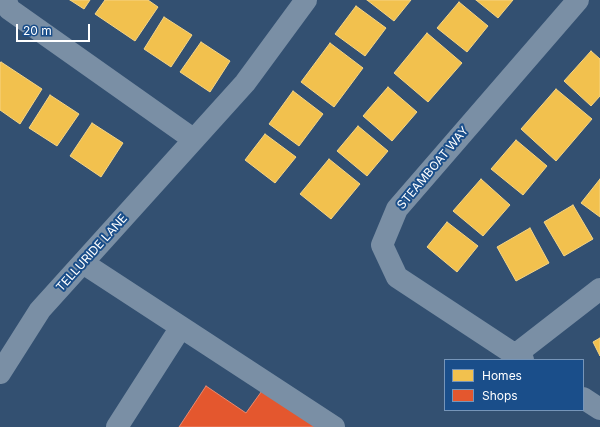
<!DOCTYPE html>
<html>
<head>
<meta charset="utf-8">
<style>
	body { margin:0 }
	#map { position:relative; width:600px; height:427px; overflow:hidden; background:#335071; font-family:Inter,sans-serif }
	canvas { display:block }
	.legend { position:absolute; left:444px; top:359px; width:140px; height:52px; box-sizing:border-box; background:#1a4e8a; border:1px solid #7695b9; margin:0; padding:5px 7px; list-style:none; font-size:12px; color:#fff }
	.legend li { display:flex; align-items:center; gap:8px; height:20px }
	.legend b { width:20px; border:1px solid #7695b9 }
	.scale { position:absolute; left:16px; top:24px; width:74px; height:18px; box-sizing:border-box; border:2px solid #fff; border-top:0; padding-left:5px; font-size:12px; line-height:14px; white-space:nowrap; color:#fff; -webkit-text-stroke:3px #1a4e8a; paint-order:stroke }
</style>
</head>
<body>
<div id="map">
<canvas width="600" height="427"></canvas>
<ul class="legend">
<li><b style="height:11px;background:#f2c14e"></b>Homes</li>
<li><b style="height:11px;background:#e4572e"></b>Shops</li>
</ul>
<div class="scale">20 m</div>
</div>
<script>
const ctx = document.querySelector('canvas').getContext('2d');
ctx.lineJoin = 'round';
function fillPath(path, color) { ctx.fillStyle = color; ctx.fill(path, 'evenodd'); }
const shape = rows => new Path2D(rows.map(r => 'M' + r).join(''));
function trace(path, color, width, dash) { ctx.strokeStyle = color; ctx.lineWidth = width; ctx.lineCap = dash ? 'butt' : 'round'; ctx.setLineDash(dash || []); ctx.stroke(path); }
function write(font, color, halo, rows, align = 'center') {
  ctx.font = font + ' Inter,sans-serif'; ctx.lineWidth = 4; ctx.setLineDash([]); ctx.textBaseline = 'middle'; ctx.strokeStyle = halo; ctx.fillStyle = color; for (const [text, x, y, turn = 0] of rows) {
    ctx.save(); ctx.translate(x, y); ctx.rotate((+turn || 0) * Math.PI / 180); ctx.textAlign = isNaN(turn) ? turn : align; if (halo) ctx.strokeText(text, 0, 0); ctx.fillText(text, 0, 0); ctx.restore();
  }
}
const homes = shape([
	[70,0,90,0,84,9,70,0],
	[105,0,148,0,158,7,135,41,95,14,105,0],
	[367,0,411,0,394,21,367,0],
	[476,0,513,0,498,18,476,0],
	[459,2,488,26,467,52,437,28,459,2],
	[356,6,386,28,365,56,335,34,356,6],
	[164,17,192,35,171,67,144,49,164,17],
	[427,33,462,63,428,102,394,73,427,33],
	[201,42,230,61,210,92,180,72,201,42],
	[330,43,363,68,334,107,301,82,330,43],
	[591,51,600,59,600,96,591,106,564,81,591,51],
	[1,62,42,89,20,124,0,110,0,63,1,62],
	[388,87,417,112,392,141,363,116,388,87],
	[556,89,592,119,556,161,521,129,556,89],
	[293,91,323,114,299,146,269,124,293,91],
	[50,95,79,114,57,146,29,128,50,95],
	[92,123,123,143,101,177,70,156,92,123],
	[358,126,388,151,367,176,337,151,358,126],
	[265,134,296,157,275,183,245,160,265,134],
	[516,140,547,166,523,195,491,169,516,140],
	[329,159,360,184,331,219,300,194,329,159],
	[481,179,510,205,483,236,453,211,481,179],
	[600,179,600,217,581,203,600,179],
	[573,205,593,239,564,256,544,222,573,205],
	[447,222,478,246,457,272,427,247,447,222],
	[530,228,549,263,516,281,497,247,530,228],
	[600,338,600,356,593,342,600,338]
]);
fillPath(homes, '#f2c14e');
trace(homes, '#f6d483', 1);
const shops = shape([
	[206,386,246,413,264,388,321,427,179,427,206,386]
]);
fillPath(shops, '#e4572e');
trace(shops, '#ec896d', 1);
trace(shape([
	[6,0,9,9,193,139],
	[83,263,181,327],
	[515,355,600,289],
	[523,360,397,277,382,245,397,209,578,0],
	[0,373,40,310,245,83,306,0],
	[583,398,600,409],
	[117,427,181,327,334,427]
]), '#7a8fa5', 22);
write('12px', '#fff', '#1a4e8a', [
	["STEAMBOAT WAY",433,168,-50],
	["TELLURIDE LANE",92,253,-48]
]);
</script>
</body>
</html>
